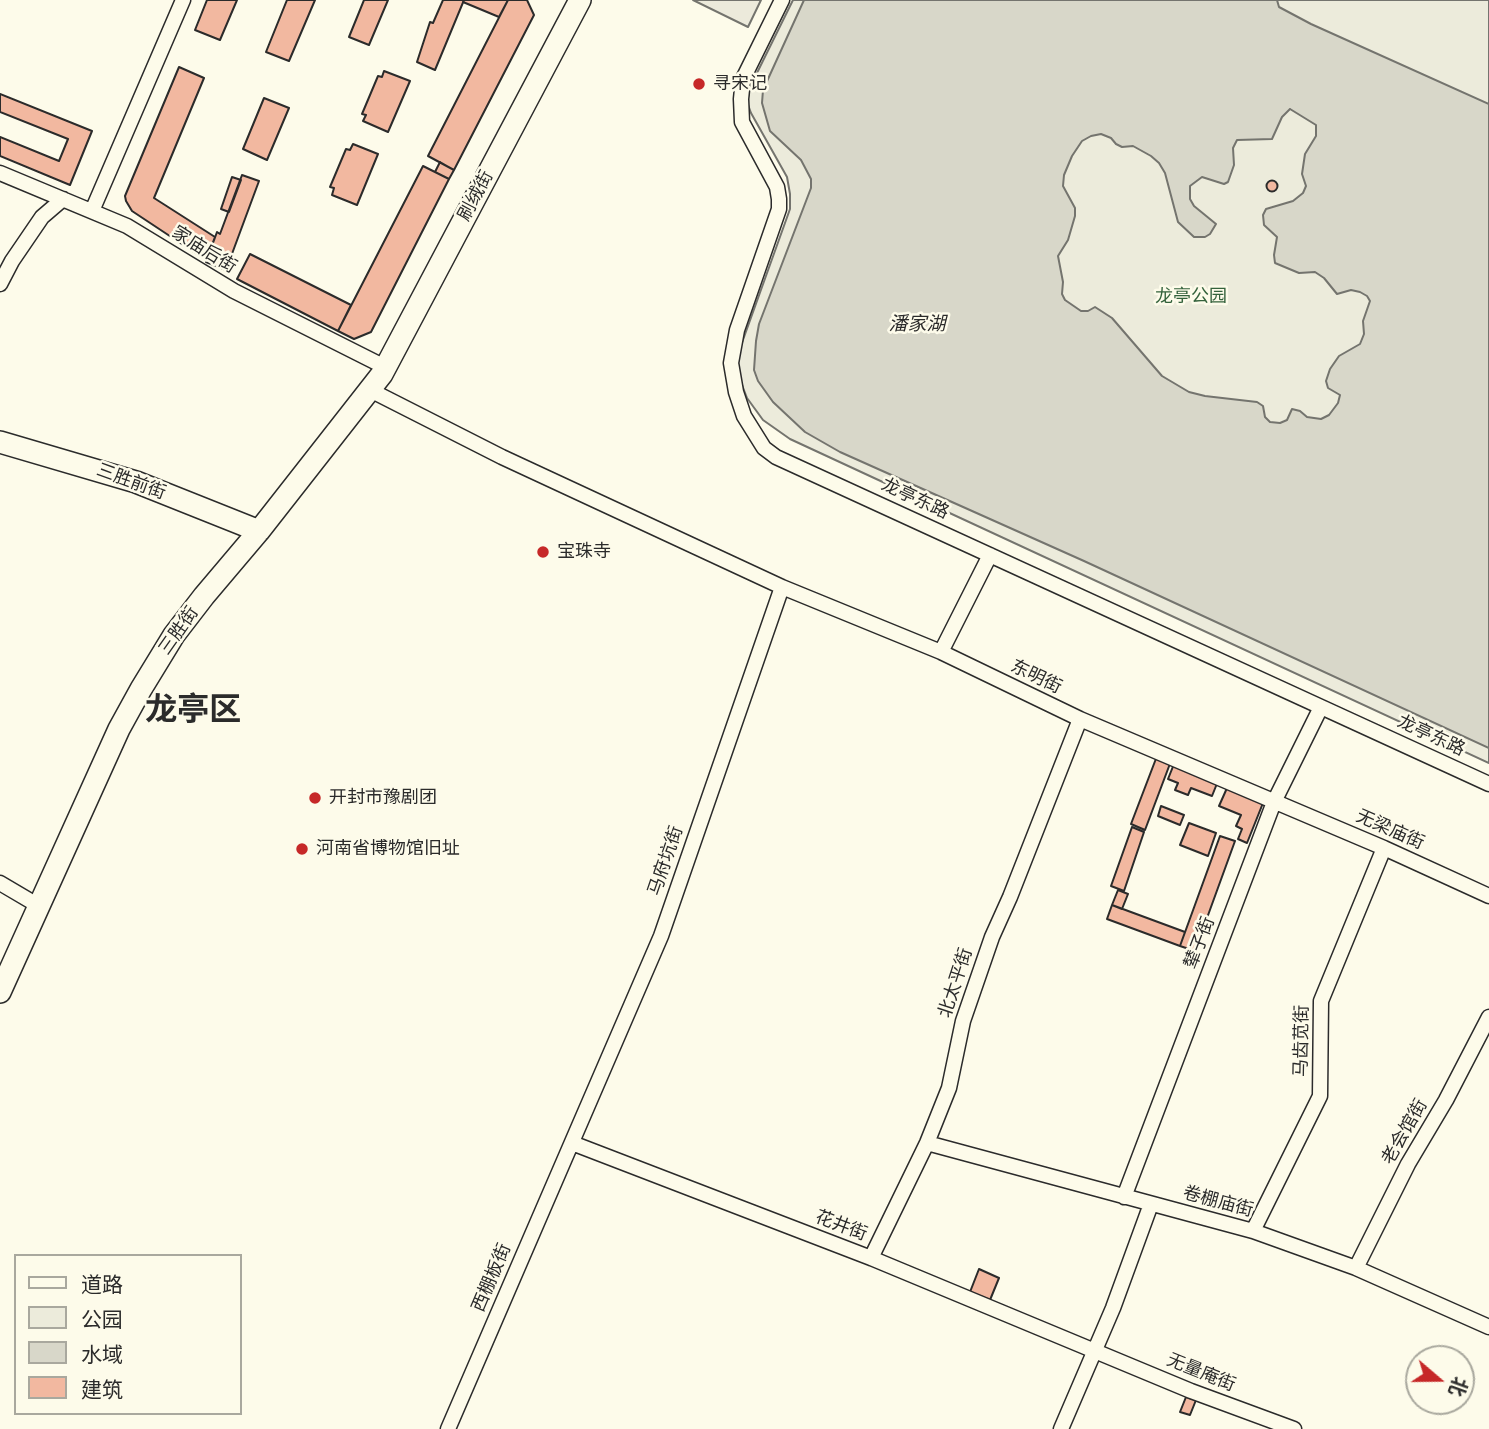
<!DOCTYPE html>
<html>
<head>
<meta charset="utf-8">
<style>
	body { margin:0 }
	#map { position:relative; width:1489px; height:1429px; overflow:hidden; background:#fdfbea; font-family:Arial,"Noto Sans SC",sans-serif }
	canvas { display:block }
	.legend { position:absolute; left:14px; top:1254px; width:228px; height:161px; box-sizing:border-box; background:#fdfbea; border:2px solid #a9a89e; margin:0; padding:9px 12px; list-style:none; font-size:21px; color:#2b2b2b }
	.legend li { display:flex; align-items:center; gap:14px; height:35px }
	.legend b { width:35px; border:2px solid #a9a89e }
	.north { position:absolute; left:1405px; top:1345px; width:70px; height:70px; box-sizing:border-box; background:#fdfbea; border:2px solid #a9a89e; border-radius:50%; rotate:110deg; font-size:19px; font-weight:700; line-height:28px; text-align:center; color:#2b2b2b }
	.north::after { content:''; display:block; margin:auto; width:24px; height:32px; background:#c62828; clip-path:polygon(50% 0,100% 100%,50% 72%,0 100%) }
</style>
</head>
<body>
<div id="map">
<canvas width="1489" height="1429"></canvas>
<ul class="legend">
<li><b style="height:9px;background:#fdfbea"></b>道路</li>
<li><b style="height:19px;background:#ecebdb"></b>公园</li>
<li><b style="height:19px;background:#d8d7c9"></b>水域</li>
<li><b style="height:19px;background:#f2b8a0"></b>建筑</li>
</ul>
<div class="north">北</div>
</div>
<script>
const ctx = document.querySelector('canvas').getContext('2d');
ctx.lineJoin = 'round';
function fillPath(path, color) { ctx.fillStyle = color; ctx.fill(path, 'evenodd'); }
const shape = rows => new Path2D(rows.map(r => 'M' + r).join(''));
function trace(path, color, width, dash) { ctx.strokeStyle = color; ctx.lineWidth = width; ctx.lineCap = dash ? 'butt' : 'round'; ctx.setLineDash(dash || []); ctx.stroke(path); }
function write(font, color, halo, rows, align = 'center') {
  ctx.font = font + ' Arial,"Noto Sans SC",sans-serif'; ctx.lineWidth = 5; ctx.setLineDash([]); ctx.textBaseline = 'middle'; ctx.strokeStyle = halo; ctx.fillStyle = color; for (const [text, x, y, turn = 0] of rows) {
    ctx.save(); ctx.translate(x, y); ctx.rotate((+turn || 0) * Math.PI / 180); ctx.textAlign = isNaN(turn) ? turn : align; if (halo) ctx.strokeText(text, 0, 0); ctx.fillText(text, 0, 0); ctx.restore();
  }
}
const green = shape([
	[793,0,1489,0,1489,763,790,439,763,420,747,398,737,372,739,351,790,209,790,194,787,177,751,113,747,102,750,87,793,0]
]);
fillPath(green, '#ecebdb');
trace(green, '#74746e', 2);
const parking = shape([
	[693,0,761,0,748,27,693,0]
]);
fillPath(parking, '#eceadb');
trace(parking, '#74746e', 2);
const water = shape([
	[804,0,1277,0,1279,7,1311,24,1489,104,1489,748,1084,561,840,452,805,432,773,402,758,381,754,370,756,341,759,324,811,188,811,179,801,160,770,131,762,103,763,90,804,0],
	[1290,109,1316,125,1316,136,1305,154,1302,174,1306,186,1303,193,1293,201,1266,209,1263,215,1264,225,1277,237,1274,255,1275,263,1299,273,1315,272,1324,278,1337,294,1351,290,1360,292,1367,296,1370,301,1363,321,1364,334,1360,344,1339,356,1330,369,1326,381,1328,388,1340,395,1338,403,1329,415,1321,419,1307,417,1300,411,1292,409,1287,420,1280,423,1270,422,1265,417,1263,406,1257,402,1205,396,1189,392,1162,376,1112,318,1095,307,1088,311,1081,311,1065,300,1062,294,1063,282,1058,256,1068,240,1075,216,1075,208,1063,186,1064,175,1072,156,1082,141,1091,136,1101,134,1111,138,1116,144,1122,147,1133,146,1151,156,1159,163,1165,173,1178,222,1194,237,1205,237,1210,234,1216,224,1194,206,1190,199,1190,186,1202,177,1224,184,1228,182,1234,165,1233,148,1237,140,1272,139,1282,117,1290,109]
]);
fillPath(water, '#d8d7c9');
trace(water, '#74746e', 2);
const building = shape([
	[207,0,237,0,220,40,195,30,207,0],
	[287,0,315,0,289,61,266,52,287,0],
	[364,0,388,0,369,45,349,37,364,0],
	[443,0,464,0,435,70,417,62,430,22,433,23,443,0],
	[464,0,508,0,499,17,463,2,464,0],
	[508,0,527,0,534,15,454,170,428,156,508,0],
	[179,67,204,78,154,198,215,237,206,260,132,211,126,201,125,196,179,67],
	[384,71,410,81,388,132,363,121,366,115,362,114,378,76,382,77,384,71],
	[0,94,92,131,70,185,0,156,0,137,59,161,68,139,0,112,0,94],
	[264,98,289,108,267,160,243,149,264,98],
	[353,144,378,154,357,205,332,195,334,188,330,187,346,149,350,150,353,144],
	[440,162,454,170,449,179,435,172,440,162],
	[423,166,449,179,371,332,354,339,338,331,423,166],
	[242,175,259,181,226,270,206,262,217,232,220,234,242,175],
	[232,177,241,180,229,212,221,209,232,177],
	'1266.5 186a5.5 5.5 0 1 1 11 0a5.5 5.5 0 1 1-11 0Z',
	[250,254,351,305,338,331,237,279,250,254],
	[1157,756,1171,761,1145,830,1131,824,1157,756],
	[1174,764,1218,781,1212,796,1191,788,1188,795,1175,790,1178,783,1168,779,1174,764],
	[1227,788,1263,803,1247,843,1238,839,1242,829,1236,826,1241,815,1219,806,1227,788],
	[1161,806,1184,815,1180,825,1158,816,1161,806],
	[1189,823,1216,833,1208,856,1180,845,1189,823],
	[1132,827,1144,832,1124,891,1111,886,1132,827],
	[1220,836,1235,841,1195,951,1180,946,1220,836],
	[1118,890,1128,894,1122,909,1112,905,1118,890],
	[1112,905,1185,932,1180,946,1107,919,1112,905],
	[979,1269,999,1278,990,1300,970,1292,979,1269],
	[1186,1397,1196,1400,1190,1415,1180,1412,1186,1397]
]);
fillPath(building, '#f2b8a0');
trace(building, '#2b2b2b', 2);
const street = shape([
	[782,0,743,79,741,99,742,122,777,187,779,199,779,209,737,330,731,363,736,392,744,416,764,448,776,457,1489,784],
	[0,173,127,226,234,291,385,367],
	[92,211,183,0],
	[0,284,12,261,42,217,63,199],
	[370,390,502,457,782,587,941,652,1080,719,1384,848,1489,896],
	[941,652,990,555],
	[0,883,39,906],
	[572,1143,871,1258,1191,1391,1294,1429],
	[927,1143,1253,1231,1356,1268,1489,1327],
	[1124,1197,1274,802,1321,707],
	[1253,1231,1320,1096,1321,1001,1384,848],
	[871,1258,927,1143,949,1088,963,1021,992,937,1010,897,1080,719],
	[1356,1268,1408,1164,1446,1100,1489,1017],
	[448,1429,661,936,782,587],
	[1061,1429,1113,1308,1151,1204]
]);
const secondary = shape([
	[0,442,136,482,259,531],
	[0,992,119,729,141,689,174,635,204,596,259,531,382,374,580,0]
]);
trace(street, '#2b2b2b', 17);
trace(secondary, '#2b2b2b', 24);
trace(street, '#fdfbea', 14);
trace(secondary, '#fdfbea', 21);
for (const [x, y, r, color] of [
	[699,84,7,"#c62828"],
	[543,552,7,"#c62828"],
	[315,798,7,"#c62828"],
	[302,849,7,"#c62828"]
]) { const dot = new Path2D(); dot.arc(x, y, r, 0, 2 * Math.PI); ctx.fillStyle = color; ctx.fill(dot); trace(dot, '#fdfbea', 2.5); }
write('18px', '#2b2b2b', '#fdfbea', [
	["寻宋记",713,84],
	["宝珠寺",557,552],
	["开封市豫剧团",329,798],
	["河南省博物馆旧址",316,849]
], 'left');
write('18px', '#2b2b2b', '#fdfbea', [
	["刷绒街",476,196,-62],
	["家庙后街",204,250,32],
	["三胜前街",131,482,20],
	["龙亭东路",915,499,25],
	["三胜街",179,631,-55],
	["东明街",1036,677,26],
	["龙亭东路",1431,736,25],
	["无梁庙街",1390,830,24],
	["马府坑街",666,861,-71],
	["辇子街",1200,943,-69],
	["北太平街",956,983,-72],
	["马齿苋街",1302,1041,-89],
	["老会馆街",1405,1132,-60],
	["卷棚庙街",1218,1202,15],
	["花井街",841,1226,21],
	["西棚板街",492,1278,-67],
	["无量庵街",1201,1373,22]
]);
write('18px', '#34623c', '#fdfbea', [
	["龙亭公园",1191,297]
]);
write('italic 19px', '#2b2b2b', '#fdfbea', [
	["潘家湖",917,325]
]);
write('bold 32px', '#2b2b2b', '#fdfbea', [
	["龙亭区",193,711]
]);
</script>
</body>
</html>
